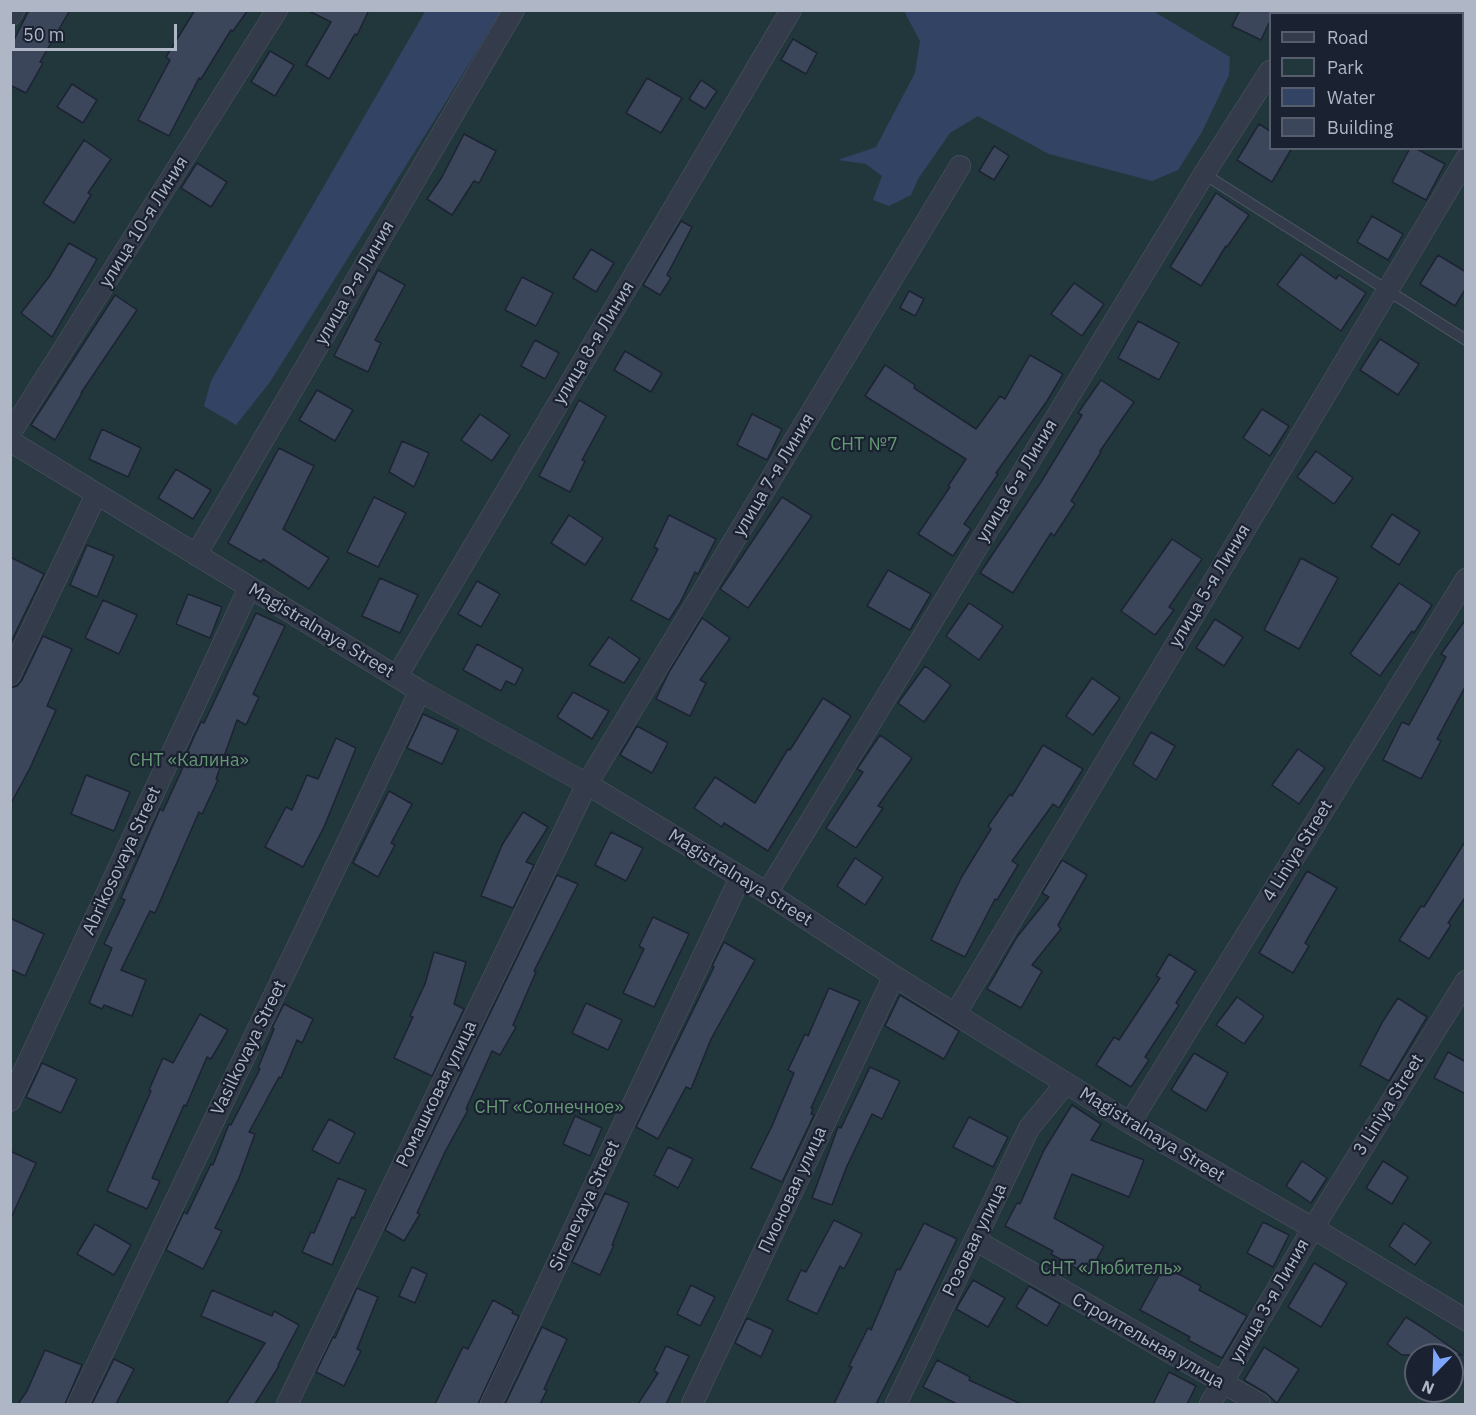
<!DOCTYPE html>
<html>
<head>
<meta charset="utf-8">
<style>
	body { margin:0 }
	#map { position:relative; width:1476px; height:1415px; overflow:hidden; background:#202a3b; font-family:"IBM Plex Sans",sans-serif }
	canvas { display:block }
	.frame { position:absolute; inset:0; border:12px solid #afb7c7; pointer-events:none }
	.legend { position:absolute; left:1269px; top:12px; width:195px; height:138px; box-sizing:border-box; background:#1a2130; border:2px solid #565d6c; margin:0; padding:8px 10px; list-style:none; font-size:18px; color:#afb7c7 }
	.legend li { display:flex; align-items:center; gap:12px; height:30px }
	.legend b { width:30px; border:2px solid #565d6c }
	.north { position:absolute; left:1404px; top:1343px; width:60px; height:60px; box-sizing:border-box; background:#1a2130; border:2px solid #565d6c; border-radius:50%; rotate:203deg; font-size:16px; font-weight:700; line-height:24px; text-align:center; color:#afb7c7 }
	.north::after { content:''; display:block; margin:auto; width:21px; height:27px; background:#7fa6fd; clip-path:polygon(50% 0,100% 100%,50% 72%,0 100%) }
	.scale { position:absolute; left:12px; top:24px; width:165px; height:27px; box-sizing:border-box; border:3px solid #afb7c7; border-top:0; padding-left:8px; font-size:18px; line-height:21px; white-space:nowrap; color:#afb7c7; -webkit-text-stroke:4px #1a2130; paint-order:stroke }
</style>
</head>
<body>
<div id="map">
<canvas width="1476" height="1415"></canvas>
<div class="frame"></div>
<ul class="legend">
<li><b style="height:8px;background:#343c4b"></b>Road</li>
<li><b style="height:16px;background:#22373c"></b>Park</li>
<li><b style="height:16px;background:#334363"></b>Water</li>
<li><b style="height:16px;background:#3c465b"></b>Building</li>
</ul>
<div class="north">N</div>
<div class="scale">50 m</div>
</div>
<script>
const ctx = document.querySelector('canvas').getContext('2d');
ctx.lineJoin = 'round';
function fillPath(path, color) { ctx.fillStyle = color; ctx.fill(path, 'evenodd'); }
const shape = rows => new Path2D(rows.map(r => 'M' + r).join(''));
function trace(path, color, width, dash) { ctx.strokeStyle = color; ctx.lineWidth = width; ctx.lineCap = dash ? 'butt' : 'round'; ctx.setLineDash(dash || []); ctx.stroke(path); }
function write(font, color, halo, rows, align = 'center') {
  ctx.font = font + ' "IBM Plex Sans",sans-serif'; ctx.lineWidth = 4.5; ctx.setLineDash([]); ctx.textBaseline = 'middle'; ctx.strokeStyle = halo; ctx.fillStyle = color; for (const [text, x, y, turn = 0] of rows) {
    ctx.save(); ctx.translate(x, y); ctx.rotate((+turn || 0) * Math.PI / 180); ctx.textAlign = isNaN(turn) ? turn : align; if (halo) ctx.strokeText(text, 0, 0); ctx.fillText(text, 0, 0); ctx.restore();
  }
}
fillPath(shape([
	[10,11,1465,11,1465,1404,11,1404],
	[1270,14,1462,14,1462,148,1270,148],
	[1416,1355,1452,1355,1452,1391,1416,1391]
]), '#22373c');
fillPath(shape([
	[426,10,501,11,447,100,270,382,236,425,204,406,211,381],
	[904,11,1153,11,1230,57,1229,75,1202,132,1178,170,1152,181,1049,154,978,116,950,133,918,179,911,195,889,206,873,200,882,176,866,164,838,160,876,147,915,73,920,41]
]), '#334363');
const building = shape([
	[29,10,70,10,40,62,43,63,26,93,10,85,10,48,29,10],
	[195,10,248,10,233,31,231,30,201,79,199,78,169,136,138,120,170,60,166,57,195,10],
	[307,10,369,10,357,35,355,34,329,79,306,65,331,22,307,10],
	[1240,10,1276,10,1274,14,1270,14,1270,21,1261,40,1232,26,1240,10],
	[793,39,817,53,806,74,781,60,793,39],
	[270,51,294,65,275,96,251,82,270,51],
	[647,78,682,98,661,133,626,113,647,78],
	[701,80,717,91,705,109,689,99,701,80],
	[72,84,97,100,83,123,57,107,72,84],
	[1259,124,1270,131,1270,148,1292,148,1272,182,1237,160,1259,124],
	[464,134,496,151,479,183,474,181,452,215,427,199,442,177,464,134],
	[84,140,111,159,88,193,91,195,74,223,43,203,84,140],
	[994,146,1009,156,994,180,979,171,994,146],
	[1410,148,1415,148,1445,164,1426,200,1392,182,1410,148],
	[197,163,227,182,211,207,181,188,197,163],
	[1216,193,1249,215,1227,247,1226,246,1201,286,1170,267,1216,193],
	[1372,216,1403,234,1388,260,1357,242,1372,216],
	[681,221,692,227,667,275,671,278,660,295,643,285,681,221],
	[69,243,97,259,52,337,21,313,49,277,69,243],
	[591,249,614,263,596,292,573,278,591,249],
	[1301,254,1336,279,1339,275,1366,293,1341,331,1277,285,1301,254],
	[1438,255,1466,272,1466,288,1455,306,1420,284,1438,255],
	[378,270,405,285,375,340,381,343,368,372,334,356,378,270],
	[522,277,553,293,536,326,505,310,522,277],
	[1074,283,1104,304,1082,336,1051,314,1074,283],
	[909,291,924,299,915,316,900,308,909,291],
	[115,295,137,310,81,393,82,393,55,440,31,425,115,295],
	[1138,321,1179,343,1159,380,1118,358,1138,321],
	[1380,339,1419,364,1398,395,1360,370,1380,339],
	[535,340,559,353,545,379,521,366,535,340],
	[625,351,662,373,651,392,614,370,625,351],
	[1030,355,1063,374,1047,401,996,473,998,474,964,524,971,529,953,556,918,534,950,487,948,486,966,459,865,396,885,365,915,385,914,388,976,429,1000,396,1005,399,1030,355],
	[1101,380,1134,402,1100,451,1101,452,1071,501,1075,504,1054,536,1051,533,1013,593,980,573,1041,482,1082,415,1078,413,1101,380],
	[317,390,353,410,335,441,299,420,317,390],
	[579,400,606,416,582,460,585,461,570,492,539,476,579,400],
	[1262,409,1289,426,1270,456,1243,438,1262,409],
	[480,414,510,435,492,461,461,440,480,414],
	[752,414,782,429,767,460,737,445,752,414],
	[102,429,141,448,128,477,89,459,102,429],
	[402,441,429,453,414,487,389,472,402,441],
	[279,448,314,466,283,529,329,558,309,589,263,559,261,562,228,543,279,448],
	[1316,451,1353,478,1334,504,1297,477,1316,451],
	[176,469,211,490,193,519,158,498,176,469],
	[374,497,406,513,378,567,347,552,374,497],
	[782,497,812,516,748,608,720,589,782,497],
	[1392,514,1420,532,1399,565,1371,547,1392,514],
	[569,515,603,538,585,565,551,543,569,515],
	[669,515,716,539,698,574,695,572,680,603,669,620,631,600,658,549,654,547,669,515],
	[1172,539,1202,559,1169,607,1174,610,1155,635,1121,611,1172,539],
	[87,545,114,556,97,597,70,585,87,545],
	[10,557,44,574,10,644,10,557],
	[1301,558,1338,578,1299,649,1264,630,1301,558],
	[888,570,931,594,910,630,867,606,888,570],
	[380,578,418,595,400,633,362,616,380,578],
	[477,581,500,594,481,627,458,614,477,581],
	[1399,583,1432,605,1414,633,1412,631,1380,676,1350,654,1399,583],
	[188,594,222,607,210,638,176,624,188,594],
	[103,600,137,615,119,654,85,638,103,600],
	[969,603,1003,626,979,660,946,636,969,603],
	[256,613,285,626,253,694,259,697,246,725,237,720,216,779,218,780,202,814,199,812,155,913,150,911,121,970,146,980,132,1016,104,1005,102,1009,89,1003,112,948,104,944,125,900,121,898,160,809,163,811,189,754,187,753,193,739,201,722,204,723,256,613],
	[702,618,730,638,700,680,706,683,690,716,656,699,669,672,702,618],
	[1215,619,1243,637,1224,666,1196,648,1215,619],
	[1466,619,1466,685,1437,739,1441,741,1421,779,1383,760,1402,722,1409,725,1446,657,1441,654,1466,619],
	[43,636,72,649,47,706,56,710,30,768,10,805,10,688,17,686,22,680,43,636],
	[609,637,640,659,624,683,589,665,609,637],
	[477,644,523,669,515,685,506,681,501,691,463,670,477,644],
	[925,666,951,685,924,722,898,703,925,666],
	[1092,678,1120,698,1093,735,1066,716,1092,678],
	[573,692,609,711,592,739,557,717,573,692],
	[823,698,851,716,768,851,724,823,722,827,694,808,715,777,755,803,788,749,790,750,823,698],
	[423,714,458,730,442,764,407,748,423,714],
	[637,726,668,743,652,773,620,755,637,726],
	[1151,732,1175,746,1156,780,1133,764,1151,732],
	[880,735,912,758,878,806,883,808,856,848,826,828,863,772,857,769,880,735],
	[336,738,356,748,324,827,303,867,265,847,286,807,292,810,307,775,318,779,336,738],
	[1043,745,1083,769,1059,808,1053,804,1012,861,1018,865,997,900,995,899,965,957,931,940,961,878,991,829,988,826,1010,794,1012,796,1043,745],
	[1298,749,1325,768,1299,804,1272,785,1298,749],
	[86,775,130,792,114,831,71,814,86,775],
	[389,791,412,804,391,843,395,845,378,877,353,863,389,791],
	[523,812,548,827,526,862,534,865,513,908,481,896,502,845,523,812],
	[611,832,643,848,626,881,595,865,611,832],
	[1466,840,1466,896,1448,923,1451,925,1429,959,1399,940,1421,906,1424,907,1466,840],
	[855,858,883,877,865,905,837,886,855,858],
	[1062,860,1087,875,1058,925,1061,929,1032,965,1042,971,1021,1008,987,989,1017,937,1049,897,1042,893,1062,860],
	[1307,871,1337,888,1305,943,1309,946,1293,973,1259,953,1307,871],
	[557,875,578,884,534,971,536,972,513,1025,516,1027,500,1055,492,1051,466,1109,468,1110,445,1152,417,1213,420,1214,404,1241,385,1230,557,875],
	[653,917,689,934,654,1007,623,993,644,949,639,946,653,917],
	[10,918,44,934,25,976,10,969,10,918],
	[724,942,755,960,711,1039,691,1089,686,1087,658,1139,636,1127,714,967,712,966,724,942],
	[434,952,466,962,454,1004,464,1009,432,1076,394,1058,413,1017,410,1016,425,984,434,952],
	[1169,954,1196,971,1176,1003,1179,1005,1145,1057,1149,1060,1131,1087,1096,1065,1114,1037,1119,1040,1160,978,1156,976,1169,954],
	[829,988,860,1001,811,1108,813,1109,811,1114,814,1115,782,1182,751,1168,772,1126,794,1073,788,1070,805,1034,808,1036,829,988],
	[900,995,959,1031,944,1059,885,1026,900,995],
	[1237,997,1264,1016,1244,1044,1216,1025,1237,997],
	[1398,998,1427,1017,1389,1081,1360,1065,1383,1021,1398,998],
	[586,1003,622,1020,608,1050,572,1033,586,1003],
	[284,1004,313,1019,302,1043,297,1040,281,1078,279,1077,249,1132,255,1134,239,1178,215,1228,222,1231,203,1269,166,1250,184,1212,187,1214,211,1164,213,1165,229,1124,231,1125,260,1069,258,1068,274,1029,272,1028,284,1004],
	[200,1014,228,1030,211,1059,207,1057,186,1106,184,1105,152,1178,160,1181,147,1209,107,1191,151,1091,149,1090,163,1058,173,1063,200,1014],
	[1448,1052,1466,1062,1466,1094,1434,1078,1448,1052],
	[1194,1053,1228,1073,1206,1111,1171,1090,1194,1053],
	[42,1063,77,1079,61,1113,26,1097,42,1063],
	[870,1067,900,1081,882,1119,872,1114,847,1166,832,1205,812,1198,838,1127,841,1128,870,1067],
	[1072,1105,1101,1124,1091,1140,1144,1160,1129,1197,1072,1174,1054,1218,1104,1246,1088,1275,1051,1254,1053,1251,1005,1226,1017,1203,1020,1204,1044,1150,1072,1105],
	[575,1116,602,1128,590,1156,563,1144,575,1116],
	[969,1117,1008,1137,993,1167,953,1147,969,1117],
	[329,1119,355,1133,339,1164,312,1150,329,1119],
	[668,1147,693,1159,678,1188,654,1175,668,1147],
	[10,1151,36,1163,10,1220,10,1151],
	[1302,1161,1327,1178,1311,1203,1286,1186,1302,1161],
	[1383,1161,1408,1177,1392,1204,1366,1188,1383,1161],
	[338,1178,366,1190,354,1218,352,1217,332,1265,302,1252,311,1232,314,1233,338,1178],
	[605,1193,629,1203,612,1245,614,1245,600,1275,572,1262,605,1193],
	[834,1220,862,1234,844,1269,840,1266,817,1314,787,1300,801,1270,806,1272,834,1220],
	[1263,1222,1289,1235,1273,1267,1247,1253,1263,1222],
	[924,1223,957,1239,899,1359,876,1404,834,1404,852,1367,849,1366,868,1328,871,1330,897,1269,900,1270,924,1223],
	[1404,1223,1431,1242,1415,1265,1389,1246,1404,1223],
	[95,1224,131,1245,114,1275,77,1254,95,1224],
	[1314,1263,1347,1283,1321,1327,1288,1307,1314,1263],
	[1164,1266,1201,1286,1199,1290,1247,1316,1222,1358,1188,1340,1190,1337,1140,1310,1164,1266],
	[412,1267,427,1274,415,1303,399,1296,412,1267],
	[973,1280,1005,1298,988,1327,956,1309,973,1280],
	[691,1285,715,1297,700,1326,677,1314,691,1285],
	[1029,1286,1060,1304,1047,1326,1016,1307,1029,1286],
	[357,1288,378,1297,357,1349,361,1351,344,1386,316,1372,333,1337,335,1338,357,1288],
	[212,1290,272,1316,274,1311,299,1325,278,1365,279,1366,255,1404,226,1404,265,1343,201,1316,212,1290],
	[493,1300,513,1311,512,1313,519,1316,478,1404,435,1404,463,1347,468,1349,493,1300],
	[1406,1317,1425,1329,1462,1355,1402,1355,1387,1344,1406,1317],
	[747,1318,773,1330,761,1357,735,1343,747,1318],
	[542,1327,567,1339,544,1389,547,1390,540,1404,505,1404,542,1327],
	[666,1346,689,1356,666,1404,638,1404,658,1373,654,1371,666,1346],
	[1264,1347,1299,1369,1277,1403,1266,1393,1244,1380,1264,1347],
	[45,1350,82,1365,65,1404,18,1404,27,1391,45,1350],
	[114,1359,134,1369,116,1404,92,1404,114,1359],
	[937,1360,970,1377,969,1380,1021,1404,957,1404,923,1387,937,1360],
	[1169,1372,1196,1386,1187,1404,1153,1404,1169,1372]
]);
fillPath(building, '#3c465b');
trace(building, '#1c2332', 1.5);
const lane = shape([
	[1204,174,1466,340]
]);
const street = shape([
	[1307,14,1309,10],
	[10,16,14,10],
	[10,434,277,10],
	[10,441,420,691,587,784,767,893,894,976,1130,1123,1313,1228,1466,1320],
	[196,555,514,10],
	[10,675,96,495],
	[397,676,791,10],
	[767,893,1204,174,1270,71],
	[956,1013,1466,159],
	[10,1101,249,588],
	[1130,1123,1466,579],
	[975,1240,1260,1404],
	[78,1404,420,691],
	[287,1404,587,784,960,166],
	[491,1404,740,878],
	[692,1404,894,976],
	[896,1404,1029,1128,1066,1083],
	[1210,1404,1313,1228,1466,981]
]);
trace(lane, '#4f5766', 12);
trace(street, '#4f5766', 22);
trace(lane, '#343c4b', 10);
trace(street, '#343c4b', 21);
write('18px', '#afb7c7', '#1a2130', [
	["улица 10-я Линия",144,222,-58],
	["улица 9-я Линия",355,283,-60],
	["улица 8-я Линия",594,343,-59],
	["улица 7-я Линия",774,475,-59],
	["улица 6-я Линия",1017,481,-59],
	["улица 5-я Линия",1210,586,-59],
	["Magistralnaya Street",321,631,31],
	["4 Liniya Street",1298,851,-58],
	["Abrikosovaya Street",122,861,-65],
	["Magistralnaya Street",740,878,32],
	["Vasilkovaya Street",249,1048,-64],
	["Ромашковая улица",437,1094,-64],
	["3 Liniya Street",1389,1105,-58],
	["Magistralnaya Street",1152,1135,31],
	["Пионовая улица",793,1190,-65],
	["Sirenevaya Street",585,1206,-65],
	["Розовая улица",975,1240,-64],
	["улица 3-я Линия",1270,1301,-60],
	["Строительная улица",1148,1341,30]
]);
write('18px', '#659975', '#1a2130', [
	["СНТ №7",864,445],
	["СНТ «Калина»",189,761],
	["СНТ «Солнечное»",549,1108],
	["СНТ «Любитель»",1111,1269]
]);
</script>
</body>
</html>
